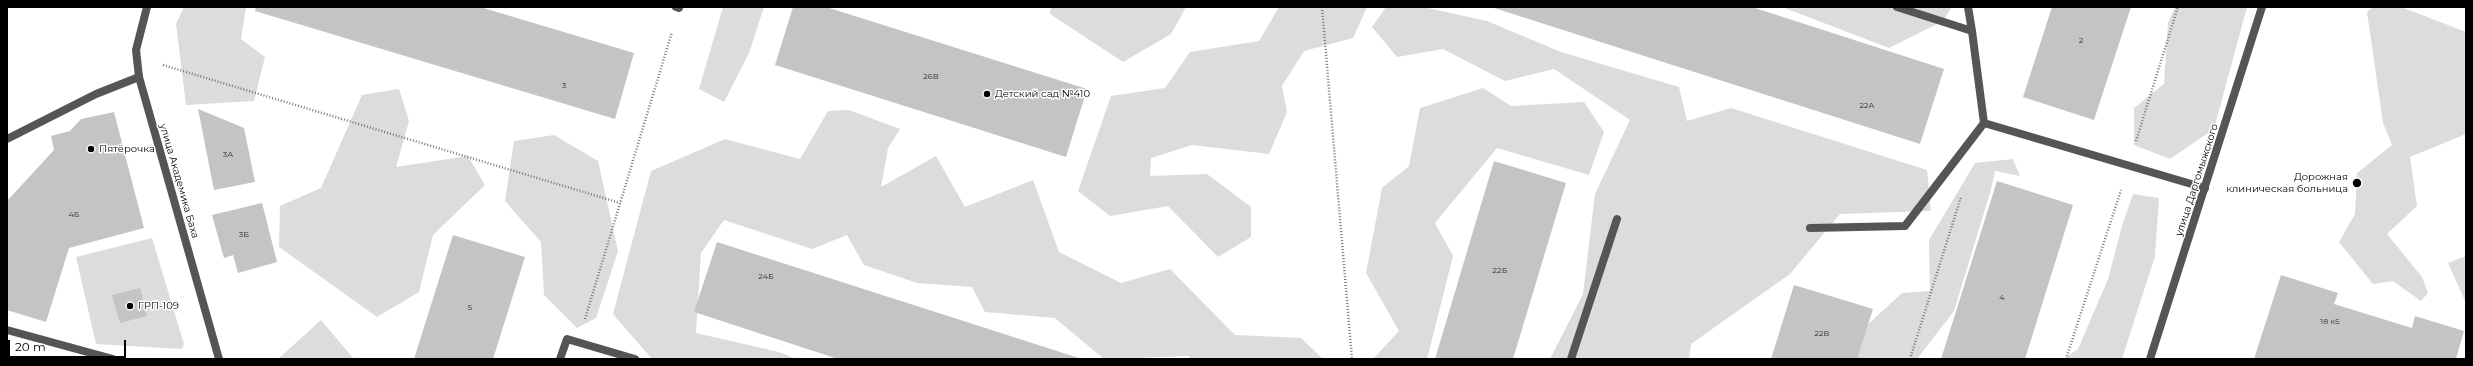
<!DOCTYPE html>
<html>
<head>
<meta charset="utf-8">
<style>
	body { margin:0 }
	#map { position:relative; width:2473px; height:366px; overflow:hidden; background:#fff; font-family:Montserrat,sans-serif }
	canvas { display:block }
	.frame { position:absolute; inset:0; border:8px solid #000; pointer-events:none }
	.scale { position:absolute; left:8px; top:340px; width:118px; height:18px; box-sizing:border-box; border:2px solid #000; border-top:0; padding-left:5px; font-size:12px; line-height:14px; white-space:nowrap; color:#000; -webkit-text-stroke:3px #fff; paint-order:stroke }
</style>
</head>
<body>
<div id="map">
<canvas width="2473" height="366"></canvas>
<div class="frame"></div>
<div class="scale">20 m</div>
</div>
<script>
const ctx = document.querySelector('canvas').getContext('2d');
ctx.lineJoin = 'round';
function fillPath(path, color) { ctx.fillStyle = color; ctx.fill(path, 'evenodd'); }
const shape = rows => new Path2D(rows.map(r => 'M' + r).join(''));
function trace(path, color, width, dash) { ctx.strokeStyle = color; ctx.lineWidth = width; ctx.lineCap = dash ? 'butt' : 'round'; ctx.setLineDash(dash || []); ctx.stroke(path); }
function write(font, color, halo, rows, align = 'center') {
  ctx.font = font + ' Montserrat,sans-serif'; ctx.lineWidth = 3; ctx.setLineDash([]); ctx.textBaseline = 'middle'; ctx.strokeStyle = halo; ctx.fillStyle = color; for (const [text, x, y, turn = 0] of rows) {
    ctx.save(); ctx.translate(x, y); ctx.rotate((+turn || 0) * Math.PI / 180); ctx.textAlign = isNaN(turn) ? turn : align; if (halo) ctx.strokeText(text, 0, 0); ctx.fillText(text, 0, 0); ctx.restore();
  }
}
fillPath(shape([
	[184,7,246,7,241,39,265,57,254,101,186,105,176,24],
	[723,7,764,7,749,53,724,102,699,89],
	[1051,7,1186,7,1171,34,1123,62,1050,14],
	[1279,7,1367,7,1353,38,1304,51,1282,86,1287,112,1269,154,1192,145,1151,158,1150,176,1207,174,1251,207,1251,237,1218,257,1168,206,1110,216,1078,191,1111,96,1165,88,1190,52,1259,41],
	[1386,7,1423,7,1487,21,1561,52,1679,87,1687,121,1731,108,1927,170,1931,211,1840,214,1790,274,1691,344,1689,359,1550,359,1583,294,1595,194,1630,120,1554,69,1505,81,1443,49,1397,57,1372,27],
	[1782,7,1952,7,1943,21,1889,48],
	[2175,7,2247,7,2214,129,2170,159,2134,145,2134,108,2164,84,2168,23],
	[2373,7,2401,7,2466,32,2466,134,2410,157,2417,206,2387,234,2422,277,2428,293,2421,301,2393,281,2373,284,2339,242,2355,214,2357,173,2392,145,2383,123,2367,12],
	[1483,88,1511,106,1584,102,1604,132,1589,175,1497,148,1435,223,1453,256,1427,359,1373,359,1399,331,1366,273,1382,188,1409,166,1420,108],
	[399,89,409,121,396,167,468,156,485,185,433,235,419,292,377,317,279,247,280,206,321,188,362,95],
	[849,110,900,129,888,148,881,187,936,156,965,207,1033,180,1059,252,1121,283,1170,269,1235,335,1301,338,1323,359,1190,359,1189,356,1104,359,1055,318,985,312,972,287,917,283,864,265,847,235,812,249,724,220,701,253,696,333,779,352,796,359,652,359,613,314,651,171,725,139,800,159,828,111],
	[554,135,598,161,618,251,596,318,577,328,544,295,541,242,505,201,514,141],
	[2013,159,2020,176,1995,171,1990,193,1954,311,1917,359,1855,359,1843,347,1902,293,1930,291,1929,240,1975,163],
	[2133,194,2159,198,2155,256,2122,359,2063,359,2078,349,2108,279,2122,226],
	[152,238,184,344,182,349,96,344,76,257],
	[2466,256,2466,303,2448,263],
	[321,320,354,359,278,359]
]), '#dcdcdc');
fillPath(shape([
	[256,7,480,7,634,53,615,119,255,11],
	[793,7,826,7,1087,89,1066,157,775,65],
	[1491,7,1752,7,1944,69,1920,144],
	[2052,7,2131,7,2094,120,2023,97],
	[198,109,244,128,255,182,214,190],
	[114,112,144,228,69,248,46,322,7,310,7,201,54,150,51,136,70,131,81,119],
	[1494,161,1566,183,1513,359,1435,359],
	[1997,181,2073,205,2025,359,1941,359],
	[262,203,277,262,238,273,233,255,224,258,212,215],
	[453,235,525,257,493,359,414,359],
	[717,242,1082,359,838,359,694,312],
	[2281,275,2338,293,2334,304,2412,328,2415,316,2464,331,2456,359,2254,359],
	[1794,285,1873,309,1857,359,1771,359],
	[140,288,147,316,120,323,112,295]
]), '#c4c4c4');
trace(shape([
	[1322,7,1352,359],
	[163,65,620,203],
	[2136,141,2178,7],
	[585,319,672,32],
	[1910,359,1961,197],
	[2066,359,2121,190]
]), '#777', 2.5, [1, 2]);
trace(shape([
	[676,7,679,8],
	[1897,7,1972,31,1984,123],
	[1968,7,1972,31],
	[7,139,96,94,139,77],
	[1810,228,1905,226,1984,123,2205,188],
	[7,330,113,359],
	[560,359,567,339,635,359],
	[1571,359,1617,219]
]), '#555', 8);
trace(shape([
	[147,7,136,50,139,77,219,359],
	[2150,359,2262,7]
]), '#555', 8);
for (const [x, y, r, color] of [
	[987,94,4,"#000"],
	[91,149,4,"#000"],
	[2357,183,5,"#000"],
	[130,306,4,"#000"]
]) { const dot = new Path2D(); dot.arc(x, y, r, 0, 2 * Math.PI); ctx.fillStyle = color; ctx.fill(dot); trace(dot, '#fff', 1.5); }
write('8px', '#313131', null, [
	["2",2081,41],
	["26В",931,77],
	["3",564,86],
	["22А",1867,106],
	["3А",228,155],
	["4Б",74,215],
	["3Б",244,235],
	["22Б",1500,271],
	["24Б",766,277],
	["4",2002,298],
	["5",470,308],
	["18 к5",2330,322],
	["22В",1822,334]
]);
write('10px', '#000', '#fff', [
	["Детский сад №410",995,94],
	["Пятёрочка",99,149],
	["Дорожная",2348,177,"right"],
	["клиническая больница",2348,189,"right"],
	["ГРП-109",138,306]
], 'left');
write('10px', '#000', '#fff', [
	["улица Даргомыжского",2197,180,-72],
	["улица Академика Баха",179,181,74]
]);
</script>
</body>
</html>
